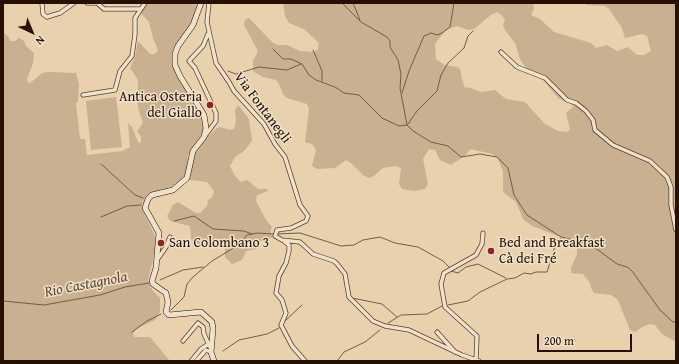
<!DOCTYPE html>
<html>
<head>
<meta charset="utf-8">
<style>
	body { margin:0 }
	#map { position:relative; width:679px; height:364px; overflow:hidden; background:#e9d1ad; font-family:"Gentium Book Plus",serif }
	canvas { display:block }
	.frame { position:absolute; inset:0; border:4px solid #251002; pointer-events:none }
	.north { position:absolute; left:12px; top:12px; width:40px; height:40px; -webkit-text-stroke:3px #f1e1ca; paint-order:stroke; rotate:136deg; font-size:11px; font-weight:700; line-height:16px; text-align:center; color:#251002 }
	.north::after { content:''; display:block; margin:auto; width:14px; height:18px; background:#251002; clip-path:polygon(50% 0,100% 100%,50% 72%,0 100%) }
	.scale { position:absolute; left:537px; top:334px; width:95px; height:18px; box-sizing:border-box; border:2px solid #251002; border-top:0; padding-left:5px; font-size:12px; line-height:14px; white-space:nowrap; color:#251002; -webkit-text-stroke:3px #f1e1ca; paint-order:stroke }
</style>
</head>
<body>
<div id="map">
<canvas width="679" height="364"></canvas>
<div class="frame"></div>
<div class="north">N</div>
<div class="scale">200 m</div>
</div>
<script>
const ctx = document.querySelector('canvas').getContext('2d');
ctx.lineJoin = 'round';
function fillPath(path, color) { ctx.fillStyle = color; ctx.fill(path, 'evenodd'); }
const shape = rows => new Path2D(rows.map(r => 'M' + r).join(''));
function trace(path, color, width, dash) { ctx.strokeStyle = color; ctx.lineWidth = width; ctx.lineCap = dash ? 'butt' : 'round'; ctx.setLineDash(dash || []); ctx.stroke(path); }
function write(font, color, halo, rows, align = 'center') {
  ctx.font = font + ' "Gentium Book Plus",serif'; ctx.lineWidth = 3; ctx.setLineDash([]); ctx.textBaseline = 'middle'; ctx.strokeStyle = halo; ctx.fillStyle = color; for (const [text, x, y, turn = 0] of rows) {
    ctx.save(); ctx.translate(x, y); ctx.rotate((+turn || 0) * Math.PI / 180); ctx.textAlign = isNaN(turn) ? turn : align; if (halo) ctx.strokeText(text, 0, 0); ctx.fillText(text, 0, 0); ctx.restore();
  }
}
fillPath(shape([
	[147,3,195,3,197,5,190,28,173,51,173,60,175,71,203,119,203,133,188,155,187,171,183,180,176,185,149,194,145,198,142,205,143,211,155,236,155,250,148,280,152,290,160,298,160,312,155,320,136,329,133,334,134,337,150,337,170,361,3,361,3,32,8,36,10,41,15,41,19,38,24,41,26,46,34,53,33,63,27,79,29,84,42,73,48,72,76,73,79,84,78,102,76,103,80,139,85,139,87,155,123,151,130,147,128,123,132,127,138,142,141,143,141,137,137,131,143,123,138,108,138,80,130,68,135,57,138,41,150,54,155,54,158,50,153,38,149,22,141,13],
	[283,3,533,3,534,8,531,15,540,19,554,32,591,43,596,48,607,45,617,51,628,47,637,55,644,55,651,51,647,36,642,34,625,38,622,28,609,9,605,6,587,5,584,3,676,3,676,342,662,334,655,325,650,324,644,326,635,332,630,330,618,300,611,295,594,293,591,288,590,283,583,274,571,273,571,268,577,254,577,248,569,240,532,226,523,219,516,202,503,192,503,171,497,157,492,154,470,149,466,155,451,165,440,160,435,150,429,149,423,159,428,184,425,189,414,191,402,189,399,184,401,168,396,166,383,168,374,176,369,178,363,175,351,163,346,160,335,168,317,169,312,166,316,150,312,144,305,142,309,109,307,104,287,98,283,94,279,84,276,80,263,77,253,71,253,61,258,51,244,25,245,20,249,18,273,43,278,45,287,45,300,51,314,52,318,49,319,43,304,29,289,23,285,16],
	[498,12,505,19,503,25,505,30,515,43,520,59,526,68,544,81,559,99,570,103,573,107,566,113,570,129,567,132,558,131,545,124,525,102,506,99,495,90,481,92,468,87,465,88,461,76,461,71,458,67,444,65,436,59,435,44,446,30,457,26,468,30,474,29,492,14],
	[116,97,122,147,91,150,86,101],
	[238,105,249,119,252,141,244,151,235,157,230,166,235,176,241,182,247,180,258,189,267,189,268,191,257,195,256,201,266,220,272,227,270,231,273,237,260,242,256,249,246,251,242,260,232,264,225,257,225,246,208,243,199,245,193,243,191,238,190,226,170,221,167,216,173,205,178,202,196,213,200,213,207,206,208,200,212,197,214,191,207,182,190,180,193,156,200,145,217,128,220,127,230,130,234,129,236,122,235,110]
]), '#c8b090');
trace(shape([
	[342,3,361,22,387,37,390,41,390,47,398,60,401,74,400,88,407,125,413,131,431,142,448,146,461,157,480,154,497,157,508,168,514,195,527,215,561,237,590,244,617,264,627,267,632,271,660,310,673,322,676,322],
	[353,3,360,20],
	[273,49,283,59,291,59,302,64,309,75,316,80,335,87,344,93,359,95,382,118,399,126,407,125],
	[313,50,322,71,322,81],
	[228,71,236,74,259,67,287,70,301,64],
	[402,93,409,71,424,36,431,33,437,35,442,33,450,27,454,3],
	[408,124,417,111,437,91,441,75,448,63,464,48,468,36,473,31],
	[101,164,135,195,143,198],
	[101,217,127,206,141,205],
	[174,221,194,216,213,229,244,231,252,234],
	[276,234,300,233,341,246,354,245,363,240,380,237,395,243,418,247,443,261,449,267],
	[451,271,458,273,466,267,478,264,506,278],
	[160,280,183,270,203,267],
	[352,298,382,304,397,317],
	[3,301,44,305,100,295,125,287,149,283],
	[448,305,468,301,480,292,507,279,515,278,524,273,531,274,536,272,547,272,556,243,561,238],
	[171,310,184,297,187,284,193,277,212,261,240,244,247,235,257,233,274,234],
	[285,321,302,305],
	[388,323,401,315,427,314,442,306],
	[132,332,147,321,161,314],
	[223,351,239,340,267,334,279,328],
	[337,361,344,352,365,342,380,330]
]), '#725c46', 1);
const street = shape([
	[42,3,43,14,47,17,60,13,74,3],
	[87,3,96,3],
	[97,3,104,9,141,9],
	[209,3,207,22,216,63,229,82,234,91,264,124,275,144,285,157,300,205,308,216,306,221,291,228,277,230,275,236,282,240,300,242,313,254,334,261,338,265,345,274,349,297,373,321,385,326,409,330,462,355,479,361],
	[501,52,517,67,545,78,567,100,576,103,586,111,593,120,595,130,613,145,650,161,667,177,671,187,671,205,676,230],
	[83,95,115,90,120,71,132,56,135,34,135,18,145,3],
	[205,136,216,121,216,113,195,68,189,61,203,46,208,34],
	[285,242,289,245,289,251,286,263,279,276,276,293,282,300,286,313,281,325,292,346,305,361],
	[157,260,166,247,170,237],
	[437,332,455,352],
	[183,341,198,323,203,327,204,334,211,349],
	[191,361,201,349,207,345,209,346],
	[196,361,206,350,211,352],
	[476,361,477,336,445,307,441,284,444,273,476,255,482,244,483,233]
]);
const secondary = shape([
	[201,3,193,25,178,46,175,54,175,65,180,76,204,115,206,128,204,137,193,151,187,178,173,190,152,195,148,199,145,208,159,233,156,268,152,281,153,284,166,293,168,302,166,312,169,315,201,312,212,322,213,329,211,352,214,361]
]);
trace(street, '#56402d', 5);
trace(secondary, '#251002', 6);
trace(street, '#f1e1ca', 3.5);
trace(secondary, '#f1e1ca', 5);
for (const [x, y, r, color] of [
	[210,105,4,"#8f2418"],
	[161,243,4,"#8f2418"],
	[491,251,4,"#8f2418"]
]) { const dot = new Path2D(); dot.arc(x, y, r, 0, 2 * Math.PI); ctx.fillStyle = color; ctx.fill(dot); trace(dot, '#f1e1ca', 1.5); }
write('14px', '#251002', '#f1e1ca', [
	["Antica Osteria",202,97,"right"],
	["del Giallo",202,113,"right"],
	["San Colombano 3",169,243],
	["Bed and Breakfast",499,243],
	["Cà dei Fré",499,259]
], 'left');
write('14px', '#251002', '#f1e1ca', [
	["Via Fontanegli",262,108,53]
]);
write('italic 15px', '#5f4935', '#f1e1ca', [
	["Rio Castagnola",86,285,-11]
]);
</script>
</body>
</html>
